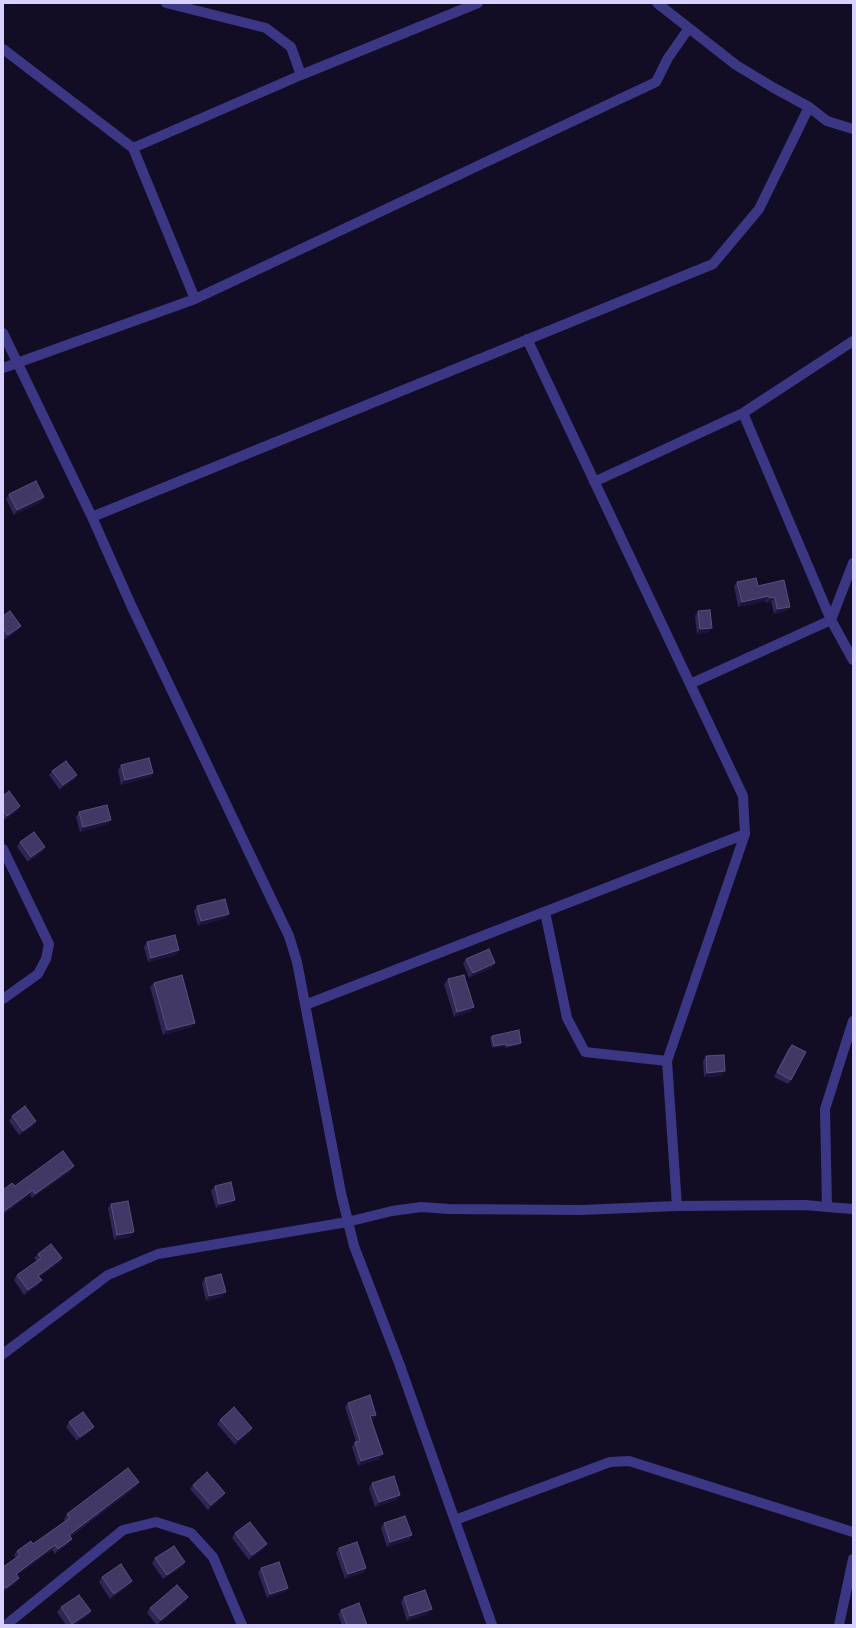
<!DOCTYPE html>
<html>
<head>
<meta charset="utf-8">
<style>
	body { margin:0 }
	#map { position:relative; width:856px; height:1628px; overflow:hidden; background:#120d25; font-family:Mulish,sans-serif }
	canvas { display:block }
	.frame { position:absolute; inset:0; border:4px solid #d8d1ff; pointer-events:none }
</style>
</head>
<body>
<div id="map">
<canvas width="856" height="1628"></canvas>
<div class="frame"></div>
</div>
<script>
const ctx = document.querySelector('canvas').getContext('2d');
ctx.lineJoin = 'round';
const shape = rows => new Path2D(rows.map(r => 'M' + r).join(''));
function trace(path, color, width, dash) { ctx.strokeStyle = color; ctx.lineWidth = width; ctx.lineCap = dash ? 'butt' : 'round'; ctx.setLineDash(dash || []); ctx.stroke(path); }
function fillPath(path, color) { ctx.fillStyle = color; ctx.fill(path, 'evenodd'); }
trace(shape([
	[657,3,736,65,774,88,809,107,827,121,853,129],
	[3,49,133,148,301,75,291,47,266,28,166,3],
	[301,75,478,3],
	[133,148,195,299,656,82,668,58,689,28],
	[3,333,92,517,131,605,289,936,297,962,341,1193,354,1246,399,1363,492,1625],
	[527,339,743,796,745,834,667,1061,677,1206],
	[3,368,195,299],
	[743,413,831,620,853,660],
	[594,482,743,413,853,341],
	[92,517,713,264,759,209,809,107],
	[690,684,831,620,853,563],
	[3,849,49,944,46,959,38,974,3,999],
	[545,912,567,1018,585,1052,667,1061],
	[305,1005,745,834],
	[827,1207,853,1209],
	[3,1354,108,1275,158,1254,347,1222,392,1211,421,1207,449,1209,581,1210,677,1206,805,1205,827,1207,825,1109,853,1021],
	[455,1520,610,1462,629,1461,853,1532],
	[6,1625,123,1530,156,1522,191,1533,213,1557,242,1625],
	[839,1625,853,1559]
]), '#3c3785', 10);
fillPath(shape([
	[9,494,41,502,14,515,6,499],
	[737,582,758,586,790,607,786,611,774,614,771,601,766,603,766,601,738,607,734,586],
	[698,611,709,632,697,634,695,616],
	[3,616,18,630,4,640,3,638],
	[121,765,153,773,150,777,121,785,118,770],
	[52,771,77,775,73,780,60,790,49,775],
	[3,796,20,806,17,811,3,821],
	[79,812,108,824,80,832,76,817],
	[20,842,45,847,42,852,28,862,17,847],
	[197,906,229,914,226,918,198,926,194,911],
	[147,942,179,950,176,955,148,962,144,947],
	[466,959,492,968,469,978,463,963],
	[448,979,474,1007,470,1012,454,1017,444,984],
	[154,983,192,1027,163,1035,150,987],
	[492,1036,520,1045,505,1048,505,1046,492,1048,490,1038],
	[792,1045,791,1080,788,1084,774,1077,788,1049],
	[706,1056,725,1071,721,1076,704,1077,703,1061],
	[12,1116,36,1121,33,1126,19,1135,9,1121],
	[71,1171,32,1198,30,1195,15,1186],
	[215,1186,232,1204,216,1208,211,1191],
	[111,1204,130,1237,114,1240,108,1208],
	[38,1254,62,1258,59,1263,39,1277,38,1285,24,1295,14,1280,17,1275,37,1261,34,1258],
	[205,1278,222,1297,206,1301,202,1283],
	[348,1403,376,1415,373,1419,371,1420,380,1459,358,1466,352,1447,355,1442,356,1442,345,1407],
	[220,1420,252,1428,249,1433,235,1445,217,1424],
	[69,1422,90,1432,77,1441,66,1427],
	[139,1482,136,1487,70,1537,68,1544,55,1554,52,1550,17,1575,19,1578,16,1583,3,1592,3,1567,16,1558,14,1555,17,1551,33,1544,65,1521,64,1519,67,1514],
	[372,1483,397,1500,375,1507,369,1488],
	[193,1485,225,1493,222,1497,208,1510,190,1489],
	[384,1523,412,1535,409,1540,387,1547,381,1528],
	[235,1533,264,1548,249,1560,232,1538],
	[339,1548,366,1568,363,1573,345,1579,336,1553],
	[155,1558,185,1562,182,1567,163,1579,152,1563],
	[261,1568,288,1588,285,1592,267,1598,258,1572],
	[102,1577,132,1581,129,1586,110,1599,99,1582],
	[188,1597,185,1602,157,1625,147,1613,150,1608],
	[404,1597,428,1614,407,1621,401,1602],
	[61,1607,91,1611,88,1616,74,1625,66,1625,57,1612],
	[341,1610,367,1625,342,1625,338,1614]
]), '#302653');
fillPath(shape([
	[44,497,41,502,14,515,17,510],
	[769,596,766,601,738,607,742,602],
	[775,597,771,601,766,603,770,598],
	[790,607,786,611,774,614,777,609],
	[21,626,18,630,4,640,8,635],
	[712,628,709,632,697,634,700,629],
	[153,773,150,777,121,785,125,780],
	[77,775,73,780,60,790,63,785],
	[20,806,17,811,3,821,7,816],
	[111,820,108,824,80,832,83,827],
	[45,847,42,852,28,862,31,857],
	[229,914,226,918,198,926,201,921],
	[179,950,176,955,148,962,151,958],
	[495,963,492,968,469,978,473,973],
	[474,1007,470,1012,454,1017,457,1012],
	[195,1023,192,1027,163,1035,167,1030],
	[521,1043,520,1045,505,1048,507,1046],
	[506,1044,505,1046,492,1048,494,1046],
	[725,1071,721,1076,704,1077,707,1073],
	[36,1121,33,1126,19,1135,23,1131],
	[74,1166,71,1171,32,1198,35,1194],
	[33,1190,30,1195,3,1215,3,1212],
	[235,1200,232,1204,216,1208,219,1204],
	[134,1232,130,1237,114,1240,117,1235],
	[62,1258,59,1263,35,1280,38,1276],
	[42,1280,38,1285,24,1295,28,1290],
	[226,1292,222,1297,206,1301,209,1296],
	[376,1415,373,1419,367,1421,370,1416],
	[94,1427,90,1432,77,1441,80,1437],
	[252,1428,249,1433,235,1445,238,1440],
	[383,1454,380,1459,358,1466,361,1461],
	[139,1482,136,1487,65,1540,69,1535],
	[225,1493,222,1497,208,1510,211,1505],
	[400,1495,397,1500,375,1507,379,1502],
	[412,1535,409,1540,387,1547,390,1542],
	[72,1539,68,1544,55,1554,58,1549],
	[267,1544,264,1548,249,1560,252,1555],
	[55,1545,52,1550,13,1579,16,1574],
	[185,1562,182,1567,163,1579,167,1575],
	[366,1568,363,1573,345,1579,348,1574],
	[19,1578,16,1583,3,1592,6,1588],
	[132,1581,129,1586,110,1599,114,1594],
	[288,1588,285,1592,267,1598,270,1594],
	[188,1597,185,1602,157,1625,161,1620],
	[432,1609,428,1614,407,1621,410,1616],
	[91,1611,88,1616,74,1625,71,1625]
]), '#1c1439');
const building = shape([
	[36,481,44,497,17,510,9,494,36,481],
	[756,578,758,586,784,580,790,607,777,609,775,597,770,598,769,596,742,602,737,582,756,578],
	[710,610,712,628,700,629,698,611,710,610],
	[10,611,21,626,8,635,3,629,3,616,10,611],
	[149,758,153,773,125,780,121,765,149,758],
	[66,761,77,775,63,785,52,771,66,761],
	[9,791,20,806,7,816,3,811,3,796,9,791],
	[107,805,111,820,83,827,79,812,107,805],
	[34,832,45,847,31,857,20,842,34,832],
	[225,899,229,914,201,921,197,906,225,899],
	[175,935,179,950,151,958,147,942,175,935],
	[489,949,495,963,473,973,466,959,489,949],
	[182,975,195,1023,167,1030,154,983,182,975],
	[464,975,474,1007,457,1012,448,979,464,975],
	[519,1030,521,1043,507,1046,506,1044,494,1046,492,1036,519,1030],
	[792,1045,806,1052,791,1080,777,1072,792,1045],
	[724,1055,725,1071,707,1073,706,1056,724,1055],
	[25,1106,36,1121,23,1131,12,1116,25,1106],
	[63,1151,74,1166,35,1194,33,1190,3,1212,3,1190,12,1183,15,1186,63,1151],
	[231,1182,235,1200,219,1204,215,1186,231,1182],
	[128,1201,134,1232,117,1235,111,1204,128,1201],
	[51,1244,62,1258,38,1276,42,1280,28,1290,17,1275,41,1258,38,1254,51,1244],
	[221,1274,226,1292,209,1296,205,1278,221,1274],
	[370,1395,376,1415,370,1416,383,1454,361,1461,355,1442,360,1441,348,1403,370,1395],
	[234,1407,252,1428,238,1440,220,1420,234,1407],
	[83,1412,94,1427,80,1437,69,1422,83,1412],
	[128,1468,139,1482,69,1535,72,1539,58,1549,55,1545,16,1574,19,1578,6,1588,4,1586,3,1587,3,1567,20,1555,17,1551,31,1541,33,1544,70,1518,67,1514,128,1468],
	[207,1472,225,1493,211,1505,193,1485,207,1472],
	[394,1476,400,1495,379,1502,372,1483,394,1476],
	[405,1516,412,1535,390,1542,384,1523,405,1516],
	[250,1522,267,1544,252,1555,235,1533,250,1522],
	[357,1542,366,1568,348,1574,339,1548,357,1542],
	[174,1546,185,1562,167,1575,155,1558,174,1546],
	[279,1562,288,1588,270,1594,261,1568,279,1562],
	[121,1564,132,1581,114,1594,102,1577,121,1564],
	[177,1585,188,1597,161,1620,150,1608,177,1585],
	[425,1590,432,1609,410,1616,404,1597,425,1590],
	[79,1595,91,1611,72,1624,61,1607,79,1595],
	[359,1603,367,1625,347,1625,341,1610,359,1603]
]);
fillPath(building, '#423865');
trace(building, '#59507e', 1);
</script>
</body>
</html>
